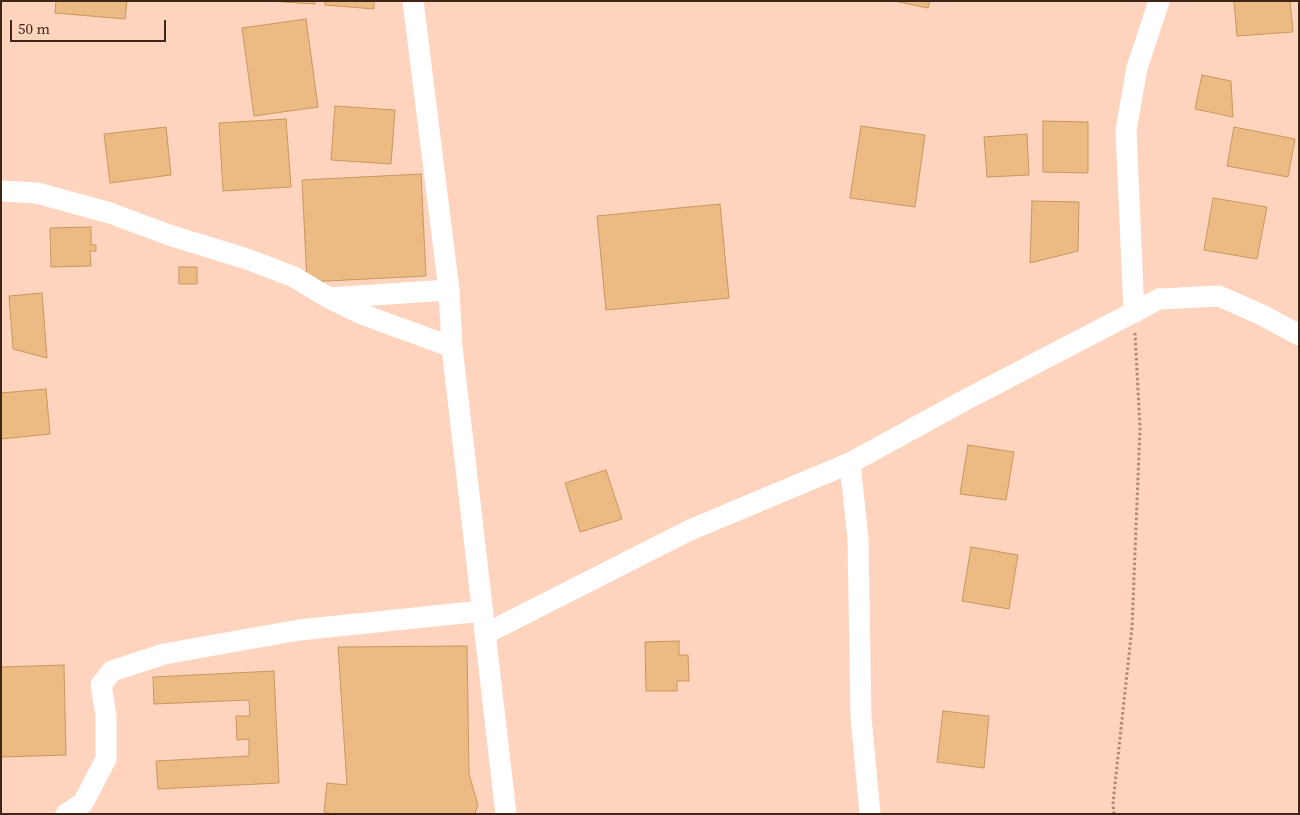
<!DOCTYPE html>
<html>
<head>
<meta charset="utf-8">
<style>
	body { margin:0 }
	#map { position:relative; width:1300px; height:815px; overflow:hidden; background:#fed4be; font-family:"Source Serif 4",serif }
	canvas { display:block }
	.frame { position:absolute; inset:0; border:2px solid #402617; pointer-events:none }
	.scale { position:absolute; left:10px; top:20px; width:156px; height:22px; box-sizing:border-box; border:2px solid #402617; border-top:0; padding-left:6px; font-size:15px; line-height:18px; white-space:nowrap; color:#402617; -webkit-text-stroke:4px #fed4be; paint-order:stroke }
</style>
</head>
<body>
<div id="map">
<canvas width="1300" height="815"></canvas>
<div class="frame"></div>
<div class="scale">50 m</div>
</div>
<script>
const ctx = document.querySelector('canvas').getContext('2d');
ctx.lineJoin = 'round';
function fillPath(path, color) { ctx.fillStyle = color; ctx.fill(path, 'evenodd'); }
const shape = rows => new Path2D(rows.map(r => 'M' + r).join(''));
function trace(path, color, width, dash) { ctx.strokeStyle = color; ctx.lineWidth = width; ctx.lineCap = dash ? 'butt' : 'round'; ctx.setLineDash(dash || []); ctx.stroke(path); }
const building = shape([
	[56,1,127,1,125,19,55,13,56,1],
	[268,1,315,1,315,4,268,1],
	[325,1,374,1,374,9,325,5,325,1],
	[894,1,930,1,928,8,894,1],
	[1234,1,1290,1,1293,32,1237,36,1234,1],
	[306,19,318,107,254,116,242,28,306,19],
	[1202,75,1231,81,1233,117,1195,109,1202,75],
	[335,106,395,110,391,164,331,160,335,106],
	[286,119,291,187,223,191,219,123,286,119],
	[1043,121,1088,122,1088,173,1043,172,1043,121],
	[861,126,925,135,915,207,850,198,861,126],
	[166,127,171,175,110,183,104,134,166,127],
	[1234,127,1295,139,1288,177,1227,166,1234,127],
	[1027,134,1029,175,987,177,984,137,1027,134],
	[421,174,426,276,307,282,302,180,421,174],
	[1213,198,1267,207,1257,259,1204,250,1213,198],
	[1032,201,1079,202,1078,251,1030,263,1032,201],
	[720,204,729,298,606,310,597,216,720,204],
	[91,227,91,245,96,245,96,251,90,251,91,266,51,267,50,228,91,227],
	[179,267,197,267,197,284,179,284,179,267],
	[42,293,47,358,13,349,9,296,42,293],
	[46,389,50,434,1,439,1,393,46,389],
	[968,445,1014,452,1006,500,960,494,968,445],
	[606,470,622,519,580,532,565,483,606,470],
	[971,547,1018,555,1009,609,962,601,971,547],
	[679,641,679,655,688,655,689,681,677,681,677,691,646,691,645,642,679,641],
	[467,646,469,774,478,805,475,814,334,814,324,812,327,783,347,785,338,647,467,646],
	[64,665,66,755,1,757,1,667,64,665],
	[274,671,279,783,158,789,156,761,249,756,249,739,237,740,236,716,250,716,249,700,154,704,153,677,274,671],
	[943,711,989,716,984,768,937,762,943,711]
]);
fillPath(building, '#ecbb83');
trace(building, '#c7975f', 1);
trace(shape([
	[1114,814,1113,803,1132,627,1140,428,1135,333]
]), '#ad8976', 3, [2.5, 2.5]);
trace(shape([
	[413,1,449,290,452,347,506,814],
	[1,191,37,193,110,213,169,235,247,259,294,277,329,298,364,315,452,347],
	[329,298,449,290],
	[1134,313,1126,130,1137,68,1159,1],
	[850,463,858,539,861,717,870,814],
	[485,634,690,530,850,463,967,399,1159,299,1219,296,1262,315,1299,335],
	[66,814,83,803,106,759,106,715,101,685,112,671,164,654,299,630,482,611]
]), '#fff', 21);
</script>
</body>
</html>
